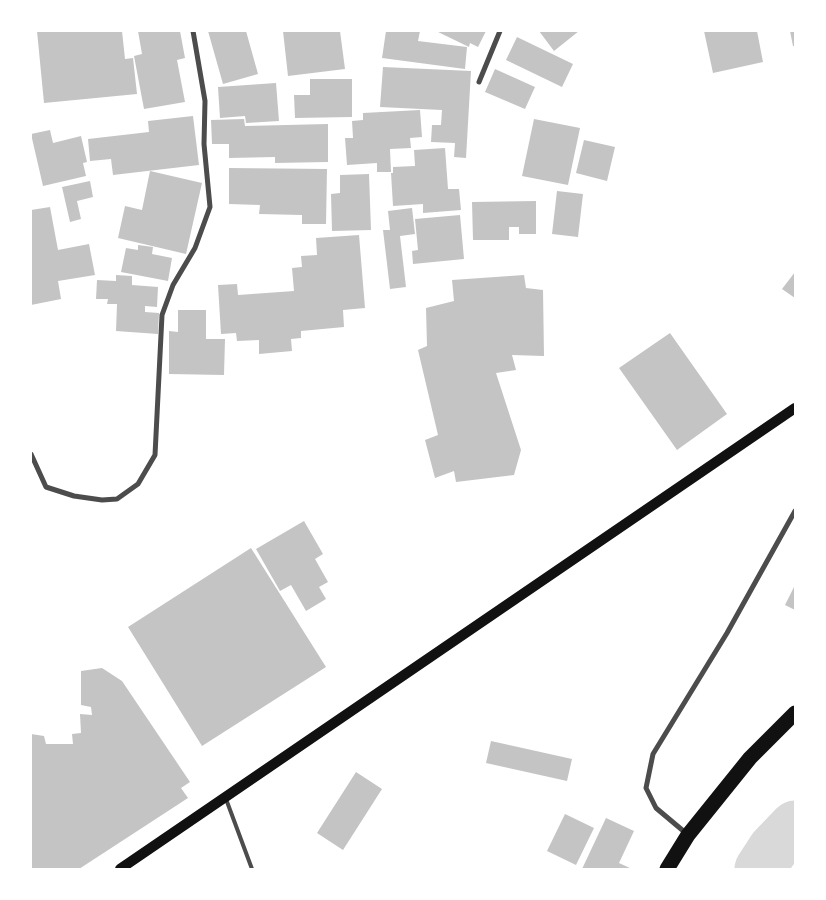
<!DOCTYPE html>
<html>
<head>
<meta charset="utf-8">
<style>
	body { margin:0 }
	#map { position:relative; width:826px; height:900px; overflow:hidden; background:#fff; font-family:Signika,sans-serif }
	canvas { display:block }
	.frame { position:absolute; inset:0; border:32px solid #fff; pointer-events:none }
</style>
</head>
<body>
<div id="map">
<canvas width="826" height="900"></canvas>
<div class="frame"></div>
</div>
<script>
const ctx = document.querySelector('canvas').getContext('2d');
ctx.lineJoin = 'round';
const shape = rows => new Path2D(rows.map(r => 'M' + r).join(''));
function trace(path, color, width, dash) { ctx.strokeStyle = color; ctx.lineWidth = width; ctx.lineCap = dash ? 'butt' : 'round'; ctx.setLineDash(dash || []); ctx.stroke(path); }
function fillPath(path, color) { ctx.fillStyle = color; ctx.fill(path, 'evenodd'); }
trace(shape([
	[760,869,773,849,795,826]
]), '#d9d9d9', 51);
fillPath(shape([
	[37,31,122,31,125,59,133,58,137,94,44,103],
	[138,31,180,31,185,58,177,60,185,102,144,109,134,56,142,54],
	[208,31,246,31,258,74,223,84],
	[283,31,340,31,345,69,288,76],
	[386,31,420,31,418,41,467,47,465,69,382,58],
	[436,31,486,31,478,47,470,43,469,47],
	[539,31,579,31,554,51],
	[704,31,757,31,763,62,713,73],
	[790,31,795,31,795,46,793,46],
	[517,37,573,64,562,87,506,60],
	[383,67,471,71,466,158,454,157,455,143,431,142,432,125,441,125,442,110,380,107],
	[495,69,535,87,525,109,485,92],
	[310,79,352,79,352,117,295,118,294,95,310,95],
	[276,83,279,121,246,123,245,116,220,118,218,87],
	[420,110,422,137,410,138,411,148,390,149,391,172,377,172,377,163,347,165,345,138,353,138,352,121,363,120,363,113],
	[193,116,199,165,113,175,111,159,90,161,88,139,149,132,148,121],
	[244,119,245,126,328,124,328,162,275,163,275,157,229,158,229,144,212,144,211,120],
	[534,119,580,128,568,185,522,176],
	[50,130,53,143,81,136,87,162,83,163,86,176,43,186,31,134],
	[584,140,615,147,607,181,576,173],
	[445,148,448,189,459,189,461,210,423,213,423,204,393,206,391,173,393,173,393,167,415,166,414,150],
	[229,168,327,169,326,224,302,224,302,215,259,214,260,205,229,204],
	[150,171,202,183,186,254,118,238,125,206,142,210],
	[369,174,371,230,332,231,331,194,340,193,340,175],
	[90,181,93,197,77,201,81,219,70,222,62,187],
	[557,191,583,194,578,237,552,234],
	[536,201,536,234,519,234,519,227,509,227,509,240,473,240,472,202],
	[50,207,58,250,89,244,95,275,58,281,61,299,31,305,31,210],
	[412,208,415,234,400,236,406,287,390,289,383,230,390,230,388,211],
	[460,215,464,259,413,264,412,251,418,250,415,219],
	[359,235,365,308,343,310,344,327,301,331,301,338,291,339,292,351,259,354,259,340,237,341,236,333,221,334,218,285,237,284,238,295,294,291,292,268,302,267,301,256,317,255,316,238],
	[138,245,153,247,152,254,172,258,168,281,121,272,126,248,138,250],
	[795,272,795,298,782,289],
	[116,275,132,276,132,285,158,287,157,307,145,306,145,312,159,313,158,334,116,331,117,304,107,304,108,299,96,299,97,280,116,281],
	[524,275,526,288,543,290,544,356,512,355,516,370,496,373,521,450,514,475,456,482,454,471,435,478,425,440,438,435,418,350,427,346,426,308,454,301,452,280],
	[178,310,206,310,206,339,225,339,224,375,169,374,169,331,178,332],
	[670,333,727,414,677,450,619,368],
	[304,521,323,554,315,559,328,582,319,587,326,599,306,611,291,585,280,591,256,549],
	[251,548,326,667,202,746,128,627],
	[795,585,795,610,785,605],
	[102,668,122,681,190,782,181,788,188,798,79,869,31,869,31,734,44,736,46,744,73,744,72,734,81,733,80,714,92,715,91,707,81,705,81,671],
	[491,741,572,759,567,781,486,763],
	[356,772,382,789,343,850,317,833],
	[565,814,594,828,576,865,547,851],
	[606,818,634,831,619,863,632,869,582,869]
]), '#c4c4c4');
trace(shape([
	[226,799,252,869]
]), '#4c4c4c', 4);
trace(shape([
	[479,82,500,31],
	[31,454,46,487,74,496,102,500,117,499,138,484,155,455,162,315,173,285,195,248,210,207,204,144,205,101,193,31],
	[687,834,656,808,646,788,653,754,727,633,795,511]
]), '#4c4c4c', 5);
trace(shape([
	[120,869,795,408]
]), '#111', 10);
trace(shape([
	[667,869,688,835,750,758,795,713]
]), '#111', 15);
</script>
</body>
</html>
